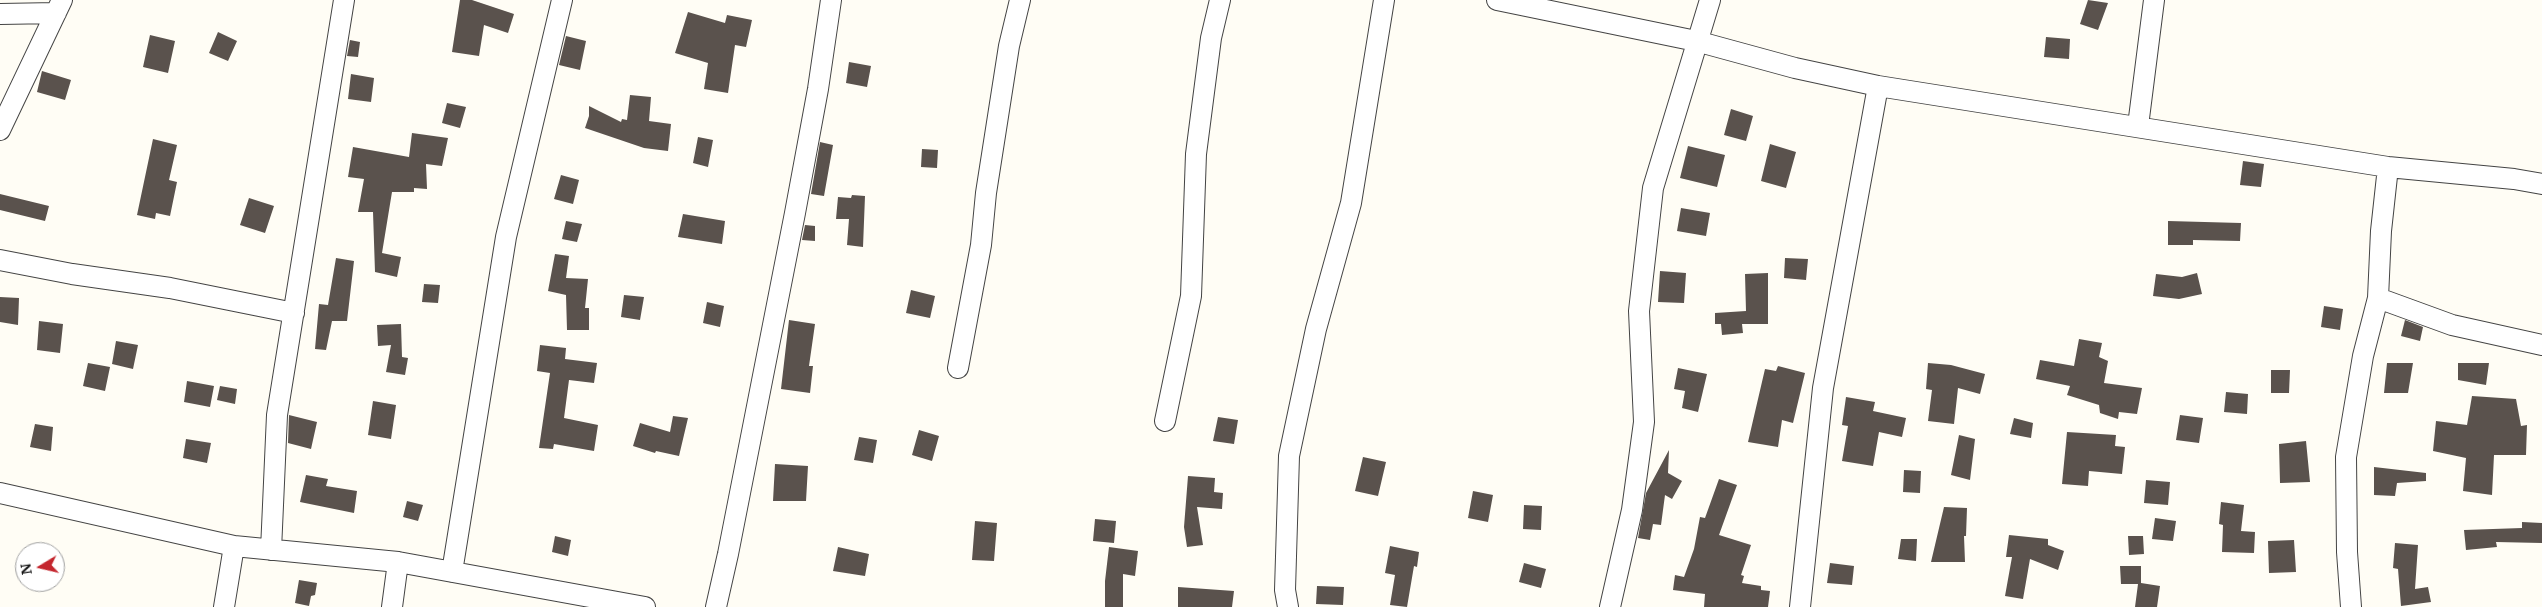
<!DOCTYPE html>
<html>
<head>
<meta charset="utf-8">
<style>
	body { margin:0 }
	#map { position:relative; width:2542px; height:607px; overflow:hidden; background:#fffdf5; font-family:Merriweather,serif }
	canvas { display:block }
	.north { position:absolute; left:15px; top:542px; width:50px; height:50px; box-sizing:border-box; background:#fff; border:1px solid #a0a0a0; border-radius:50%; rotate:261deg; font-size:14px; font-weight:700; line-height:20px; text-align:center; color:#111 }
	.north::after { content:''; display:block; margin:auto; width:18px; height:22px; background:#c4262e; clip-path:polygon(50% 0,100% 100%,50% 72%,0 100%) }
</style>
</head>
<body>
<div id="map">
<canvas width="2542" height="607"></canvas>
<div class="north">N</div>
</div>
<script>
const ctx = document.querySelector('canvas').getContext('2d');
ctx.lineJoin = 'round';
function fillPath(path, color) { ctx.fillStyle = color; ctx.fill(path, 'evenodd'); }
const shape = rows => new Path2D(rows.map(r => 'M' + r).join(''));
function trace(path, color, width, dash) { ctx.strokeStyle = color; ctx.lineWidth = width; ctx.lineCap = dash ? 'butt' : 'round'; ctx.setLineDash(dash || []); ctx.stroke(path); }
fillPath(shape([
	[460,0,472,0,514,14,508,33,484,25,479,56,452,52],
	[2088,0,2108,3,2098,30,2080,24],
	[688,12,725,23,727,15,752,20,746,47,735,45,728,93,704,89,708,63,675,53],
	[218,32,237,41,228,61,209,53],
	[150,35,175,41,168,73,143,67],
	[566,36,586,41,580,70,559,65],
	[2046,37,2070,39,2069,59,2044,57],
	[350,40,360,42,358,57,347,56],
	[849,62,871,66,867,87,846,83],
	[42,71,71,80,65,100,37,92],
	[351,74,374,78,371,102,348,99],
	[630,95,651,97,649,121,671,124,668,151,644,148,585,128,589,116,589,106,621,122,622,119,627,120],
	[447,103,466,107,460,128,442,123],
	[1731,109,1753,116,1746,141,1724,135],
	[412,133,448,138,442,166,426,164,427,189,414,188,414,192,392,192,382,253,401,257,397,277,375,272,373,212,358,212,364,179,348,177,353,147,409,157],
	[698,137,713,140,708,167,693,163],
	[153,139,177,145,169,180,177,182,170,216,156,213,155,219,137,215],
	[820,142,833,145,824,196,811,194],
	[1770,144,1796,152,1786,188,1761,181],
	[1688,146,1725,155,1717,187,1680,178],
	[922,149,938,150,937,168,921,167],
	[2243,161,2264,164,2261,187,2240,185],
	[561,175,579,180,573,204,554,199],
	[0,194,49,206,45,221,0,210],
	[852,195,865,196,863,247,847,245,849,219,836,219,838,197,851,198],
	[249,198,274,206,265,233,240,225],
	[1681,208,1710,213,1706,236,1677,231],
	[683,214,725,221,722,244,678,237],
	[566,221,582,224,577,242,562,239],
	[2168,221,2241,223,2240,241,2193,240,2193,245,2168,245],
	[805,225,815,226,815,241,802,240],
	[555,254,569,256,566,278,588,279,585,308,589,308,589,330,567,330,566,295,548,291],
	[336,258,354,261,347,321,332,321,326,350,315,349,319,304,328,305],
	[1785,258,1808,259,1806,280,1784,278],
	[1660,271,1686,273,1684,303,1658,302],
	[1768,273,1768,324,1742,324,1743,333,1722,335,1721,324,1715,324,1715,313,1746,311,1745,274],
	[2197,273,2202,294,2179,299,2153,296,2156,274,2182,277],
	[424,284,440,285,438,303,422,302],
	[911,290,935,296,930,318,906,313],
	[624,295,644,297,640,320,621,317],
	[0,297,19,298,18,325,0,322],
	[707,302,724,306,720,327,703,323],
	[2324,306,2343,309,2340,330,2321,327],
	[789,320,815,324,809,366,813,366,810,393,781,389],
	[2405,320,2423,327,2420,341,2401,336],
	[39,321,63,324,60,353,37,350],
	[401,324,402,357,408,358,405,375,386,372,391,345,378,346,377,325],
	[2079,339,2102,343,2099,357,2108,361,2104,383,2142,388,2137,414,2119,412,2118,419,2100,413,2099,405,2067,395,2070,386,2036,379,2040,360,2074,366],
	[116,341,138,345,133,369,112,364],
	[540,345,566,348,565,359,597,363,594,383,569,380,564,418,598,425,594,451,554,444,553,449,539,448,550,373,537,371],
	[88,363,110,367,105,391,83,386],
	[1928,363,1951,365,1985,374,1980,394,1958,388,1954,424,1928,421,1932,390,1926,389],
	[2387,363,2413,363,2408,393,2384,393],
	[2458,363,2489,363,2486,385,2458,380],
	[1778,366,1805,373,1793,423,1782,420,1778,447,1748,442,1765,369,1776,371],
	[1678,368,1707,374,1698,412,1682,408,1685,391,1674,389],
	[2271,370,2290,370,2289,393,2271,393],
	[187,381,214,386,210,407,184,402],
	[220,386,237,389,235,404,217,400],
	[2226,392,2248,394,2247,414,2224,412],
	[2472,396,2516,399,2521,426,2527,425,2526,455,2494,455,2492,495,2463,491,2466,458,2433,451,2436,421,2467,425],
	[1846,397,1875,402,1873,411,1906,418,1902,437,1879,432,1873,466,1842,461,1848,426,1842,425],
	[373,401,396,405,391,439,368,435],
	[289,415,317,422,311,449,288,443],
	[2180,415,2203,418,2199,443,2176,440],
	[673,416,688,418,679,456,656,451,655,453,633,446,640,423,670,432],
	[1218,417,1238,420,1234,444,1213,441],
	[2014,418,2033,423,2031,438,2010,434],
	[35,424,53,427,51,451,30,447],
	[919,430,939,436,932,461,912,455],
	[2067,432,2116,435,2115,446,2125,447,2122,474,2089,471,2088,486,2062,484],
	[1959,435,1975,439,1970,480,1951,475],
	[859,437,877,440,873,463,854,460],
	[186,439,211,443,207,463,183,458],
	[2306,441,2310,482,2280,483,2279,444],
	[1669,450,1668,473,1682,481,1672,499,1665,495,1661,525,1653,524,1650,540,1638,538,1646,493],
	[1363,457,1386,462,1378,496,1355,491],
	[775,464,808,466,806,501,773,501],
	[2374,467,2426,473,2426,481,2397,483,2395,496,2374,495],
	[1904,470,1921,471,1920,493,1903,492],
	[306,475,328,479,326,486,357,491,354,513,300,502],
	[1188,476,1215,478,1214,492,1223,493,1222,509,1197,507,1203,545,1187,547,1184,527],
	[1719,479,1737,485,1719,535,1751,545,1741,575,1744,576,1742,583,1761,586,1761,590,1770,591,1768,607,1704,607,1705,594,1673,590,1675,575,1684,577,1694,549,1700,517,1705,518],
	[2146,480,2170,482,2168,505,2144,503],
	[1473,491,1493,495,1488,522,1468,518],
	[407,501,423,505,418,521,403,517],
	[2221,502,2244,505,2241,531,2255,532,2254,553,2222,552,2223,525,2219,524],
	[1524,505,1542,506,1541,530,1523,529],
	[1944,507,1967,508,1966,536,1964,536,1965,562,1931,562],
	[2155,518,2176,521,2173,541,2152,539],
	[1095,519,1116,521,1114,543,1093,541],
	[975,521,997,523,994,561,972,560],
	[2522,522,2542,523,2542,543,2496,542,2497,547,2466,550,2464,530,2522,528],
	[2009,535,2048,539,2048,545,2064,551,2058,570,2030,559,2023,599,2005,596,2012,557,2006,557],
	[555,536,571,540,568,556,552,552],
	[2128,536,2143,536,2144,554,2129,555],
	[1901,539,1917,539,1916,561,1898,559],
	[2294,540,2296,572,2269,573,2268,541],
	[2395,543,2418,545,2415,589,2428,587,2431,602,2401,606,2398,569,2393,568],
	[1390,546,1419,552,1417,567,1414,566,1407,607,1390,605,1395,575,1385,573],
	[838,547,869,554,865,576,833,571],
	[1109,547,1138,551,1135,576,1123,574,1123,607,1105,607,1105,581],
	[1524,563,1546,569,1541,588,1519,582],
	[1830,563,1854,566,1852,585,1827,583],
	[2120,566,2141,566,2141,583,2160,586,2157,607,2135,607,2138,584,2121,584],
	[299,580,317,583,315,595,311,596,309,606,295,603],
	[1317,586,1344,587,1343,605,1316,604],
	[1178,587,1234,591,1232,607,1178,607]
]), '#5a524d');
const minor = shape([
	[1497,0,1696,41,1795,68,1878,86,2388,167,2514,179,2542,184],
	[0,14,56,13],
	[2138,126,2154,0],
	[0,130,62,0],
	[0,260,72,274,170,288,294,313],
	[2378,298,2452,325,2542,345],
	[958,368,981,245,986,193,1009,46,1020,0],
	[1165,421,1191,296,1196,154,1211,38,1220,0],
	[0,493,234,546,398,562,645,607],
	[271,550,277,415,344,0],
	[452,572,506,237,562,0],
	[224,607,234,546],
	[392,607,398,562],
	[716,607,728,554,795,213,818,89,831,0],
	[1288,607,1285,590,1289,456,1316,329,1351,203,1384,0],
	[1610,607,1632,510,1644,422,1639,311,1653,188,1710,0],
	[1800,607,1823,388,1878,86],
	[2351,607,2347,552,2346,457,2363,356,2378,298,2381,231,2388,167]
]);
trace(minor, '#444', 22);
trace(minor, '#fff', 20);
</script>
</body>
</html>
